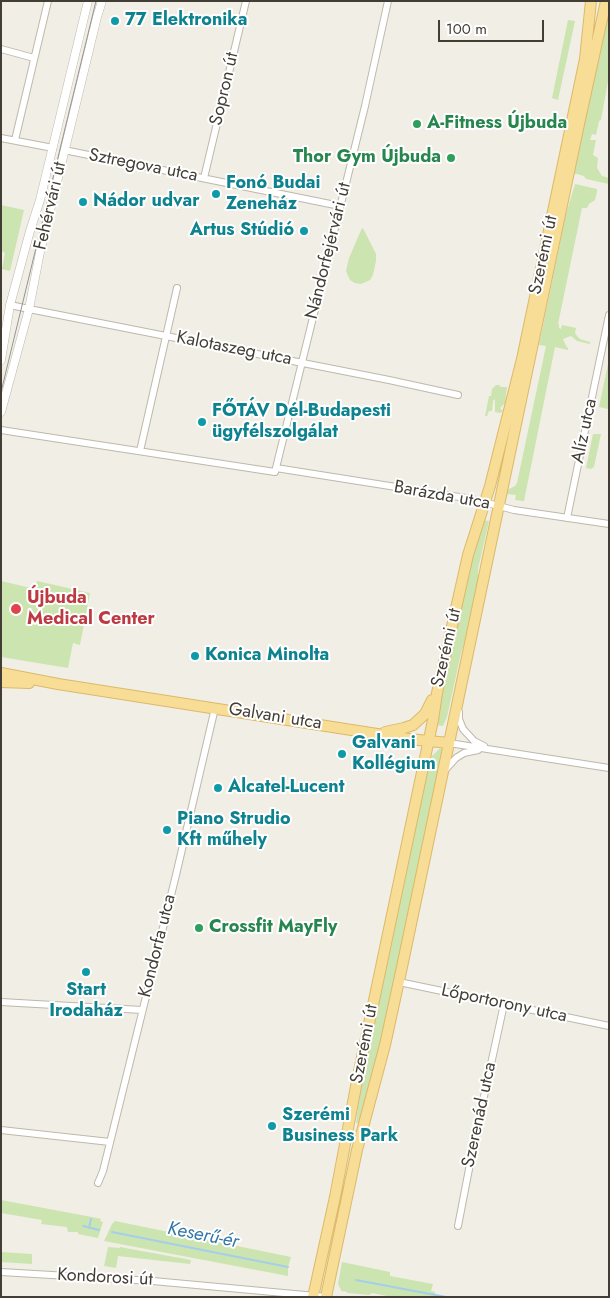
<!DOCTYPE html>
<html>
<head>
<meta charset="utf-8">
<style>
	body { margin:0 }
	#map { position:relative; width:610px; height:1298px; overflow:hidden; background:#f1eee5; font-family:Jost,sans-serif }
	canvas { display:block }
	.frame { position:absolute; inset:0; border:2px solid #433e35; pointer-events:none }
	.scale { position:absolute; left:438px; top:20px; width:106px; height:22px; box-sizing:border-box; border:2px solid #433e35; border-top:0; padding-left:6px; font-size:15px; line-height:18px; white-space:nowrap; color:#433e35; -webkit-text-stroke:4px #fff; paint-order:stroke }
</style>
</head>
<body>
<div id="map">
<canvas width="610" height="1298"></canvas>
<div class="frame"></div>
<div class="scale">100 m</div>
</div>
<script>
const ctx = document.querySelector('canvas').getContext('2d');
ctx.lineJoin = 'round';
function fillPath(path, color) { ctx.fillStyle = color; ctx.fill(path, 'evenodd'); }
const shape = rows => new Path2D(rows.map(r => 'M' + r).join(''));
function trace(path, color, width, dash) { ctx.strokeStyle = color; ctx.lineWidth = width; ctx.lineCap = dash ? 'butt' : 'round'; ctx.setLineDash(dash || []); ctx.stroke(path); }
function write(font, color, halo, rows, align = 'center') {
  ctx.font = font + ' Jost,sans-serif'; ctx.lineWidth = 4; ctx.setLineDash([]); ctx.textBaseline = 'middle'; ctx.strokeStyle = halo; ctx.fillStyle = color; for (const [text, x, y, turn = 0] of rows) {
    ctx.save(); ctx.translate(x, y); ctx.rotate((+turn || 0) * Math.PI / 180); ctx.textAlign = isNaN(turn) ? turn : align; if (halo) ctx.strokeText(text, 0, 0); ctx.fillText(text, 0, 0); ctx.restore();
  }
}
fillPath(shape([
	[608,14,609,14,608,81,601,120,599,121,596,135,592,134,590,140,596,140,593,155,598,158,597,168,602,176,609,178,609,184,586,179,584,176,573,173],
	[568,20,575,21,558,100,552,98],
	[575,184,597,189,597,192,595,200,589,204,587,208,582,208,558,324,559,325,559,328,561,329,562,325,576,328,575,333,577,336,580,339,590,342,590,344,577,341,571,336,563,339,566,346,568,348,568,350,555,347,524,501,515,500,516,495,507,494,507,490,515,486,517,483,546,346,539,345,566,214],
	[1,205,24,210,10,271,2,269,5,253,1,251],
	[362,228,364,230,376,254,376,261,373,275,370,280,361,284,355,283,350,280,346,271,349,258],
	[609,359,609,406,608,409,599,407],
	[496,385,499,385,501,387,507,387,505,403,500,408,503,411,500,413,495,412,495,399,493,401,492,411,489,411,487,416,485,416,489,396,491,396,492,389],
	[593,434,601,434,594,467,591,469,586,468],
	[483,520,489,521,478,569,478,581,473,614,461,653,447,717,443,726,436,725,461,605,470,565],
	[1,581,35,589,37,581,90,593,80,645,73,643,68,668,1,657],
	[443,748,381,1046,359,1123,356,1123,362,1076,430,758,439,749],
	[1,1200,97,1218,101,1219,100,1221,103,1222,98,1238,78,1234,78,1232,68,1232,67,1227,41,1224,42,1220,1,1213],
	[115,1221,291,1257,288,1267,288,1276,104,1241,112,1224],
	[108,1247,120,1248,120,1247,191,1260,190,1264,118,1256,116,1268,104,1266],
	[1,1252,32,1254,32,1264,1,1262],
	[342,1262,390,1272,390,1276,433,1284,431,1291,435,1292,435,1297,392,1297,372,1293,369,1295,348,1293,344,1291,342,1292,338,1284]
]), '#cce4b0');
trace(shape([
	[83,1226,99,1230],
	[89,1228,91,1219],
	[112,1232,288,1267],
	[356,1280,446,1297]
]), '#a4ceeb', 2);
const minor = shape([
	[1,49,34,58],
	[1,138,53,148],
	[15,140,48,1],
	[64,150,340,206],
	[204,178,246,1],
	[10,305,29,309,389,380,458,395],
	[1,430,275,472,365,106,388,1],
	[140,451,177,288],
	[276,468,472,499,514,510,609,524],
	[567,518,609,315],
	[459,712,459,719,463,729,474,741,484,746],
	[449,743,609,768],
	[445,770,456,758,464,753,478,750],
	[399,982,609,1026],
	[1,1002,142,1010],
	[1,1130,110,1142],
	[98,1183,103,1171,176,875,215,708],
	[458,1226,475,1138,504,1004],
	[1,1272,153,1281,327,1297]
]);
const tertiary = shape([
	[1,360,10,305,30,231,40,200,88,1],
	[1,412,29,309,40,252,97,17,102,1]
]);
const primary = shape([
	[1,673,58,684,409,739,449,743],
	[1,682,29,683],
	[385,732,404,728,413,725,425,714,432,700],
	[313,1297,335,1197,357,1081,433,720,437,693,468,555,490,486,522,359,585,59,591,1],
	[326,1297,357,1150,385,1045,402,967,579,124,606,1]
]);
trace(minor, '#bfb8ab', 8);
trace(tertiary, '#bfb8ab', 9);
trace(primary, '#dcb969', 12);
trace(minor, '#fff', 6);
trace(tertiary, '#fff', 8);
trace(primary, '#f8dd97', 10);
trace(shape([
	[1,392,96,1]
]), '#949494', 1);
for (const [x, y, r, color] of [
	[115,21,5,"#0f9aa8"],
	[417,124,5,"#2e9e5b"],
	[451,158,5,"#2e9e5b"],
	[216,194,5,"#0f9aa8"],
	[83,202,5,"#0f9aa8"],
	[304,231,5,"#0f9aa8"],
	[202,422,5,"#0f9aa8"],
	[16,609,6,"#e0444e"],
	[195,656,5,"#0f9aa8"],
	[342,754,5,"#0f9aa8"],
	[218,788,5,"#0f9aa8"],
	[167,830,5,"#0f9aa8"],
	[199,928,5,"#2e9e5b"],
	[86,972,5,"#0f9aa8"],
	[272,1126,5,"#0f9aa8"]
]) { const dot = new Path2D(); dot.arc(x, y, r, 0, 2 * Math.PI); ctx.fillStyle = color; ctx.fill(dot); trace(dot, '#fff', 2); }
write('bold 18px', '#0d838f', '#fff', [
	["77 Elektronika",125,21],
	["Fonó Budai",226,184],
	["Zeneház",226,205],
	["Nádor udvar",93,202],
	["Artus Stúdió",294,231,"right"],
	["FŐTÁV Dél-Budapesti",212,412],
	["ügyfélszolgálat",212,433],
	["Konica Minolta",205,656],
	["Galvani",352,744],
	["Kollégium",352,765],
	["Alcatel-Lucent",228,788],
	["Piano Strudio",177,820],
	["Kft műhely",177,841],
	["Start",86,991,"center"],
	["Irodaház",86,1012,"center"],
	["Szerémi",282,1116],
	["Business Park",282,1137]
], 'left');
write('18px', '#433e35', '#fff', [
	["Sopron út",225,89,-77],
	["Sztregova utca",143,166,11],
	["Fehérvári út",51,206,-77],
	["Nándorfejérvári út",329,251,-76],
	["Szerémi út",544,255,-78],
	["Kalotaszeg utca",234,349,11],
	["Alíz utca",585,431,-78],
	["Barázda utca",442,496,10],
	["Szerémi út",447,648,-77],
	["Galvani utca",275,717,9],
	["Kondorfa utca",158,946,-76],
	["Lőportorony utca",504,1004,12],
	["Szerémi út",365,1044,-79],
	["Szerenád utca",480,1115,-78],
	["Kondorosi út",105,1278,3]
]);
write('bold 18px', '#27864d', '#fff', [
	["A-Fitness Újbuda",427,124],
	["Thor Gym Újbuda",441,158,"right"],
	["Crossfit MayFly",209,928]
], 'left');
write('bold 18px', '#be3a42', '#fff', [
	["Újbuda",27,599],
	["Medical Center",27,620]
], 'left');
write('italic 19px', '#3578a8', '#fff', [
	["Keserű-ér",203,1236,11]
]);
</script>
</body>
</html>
